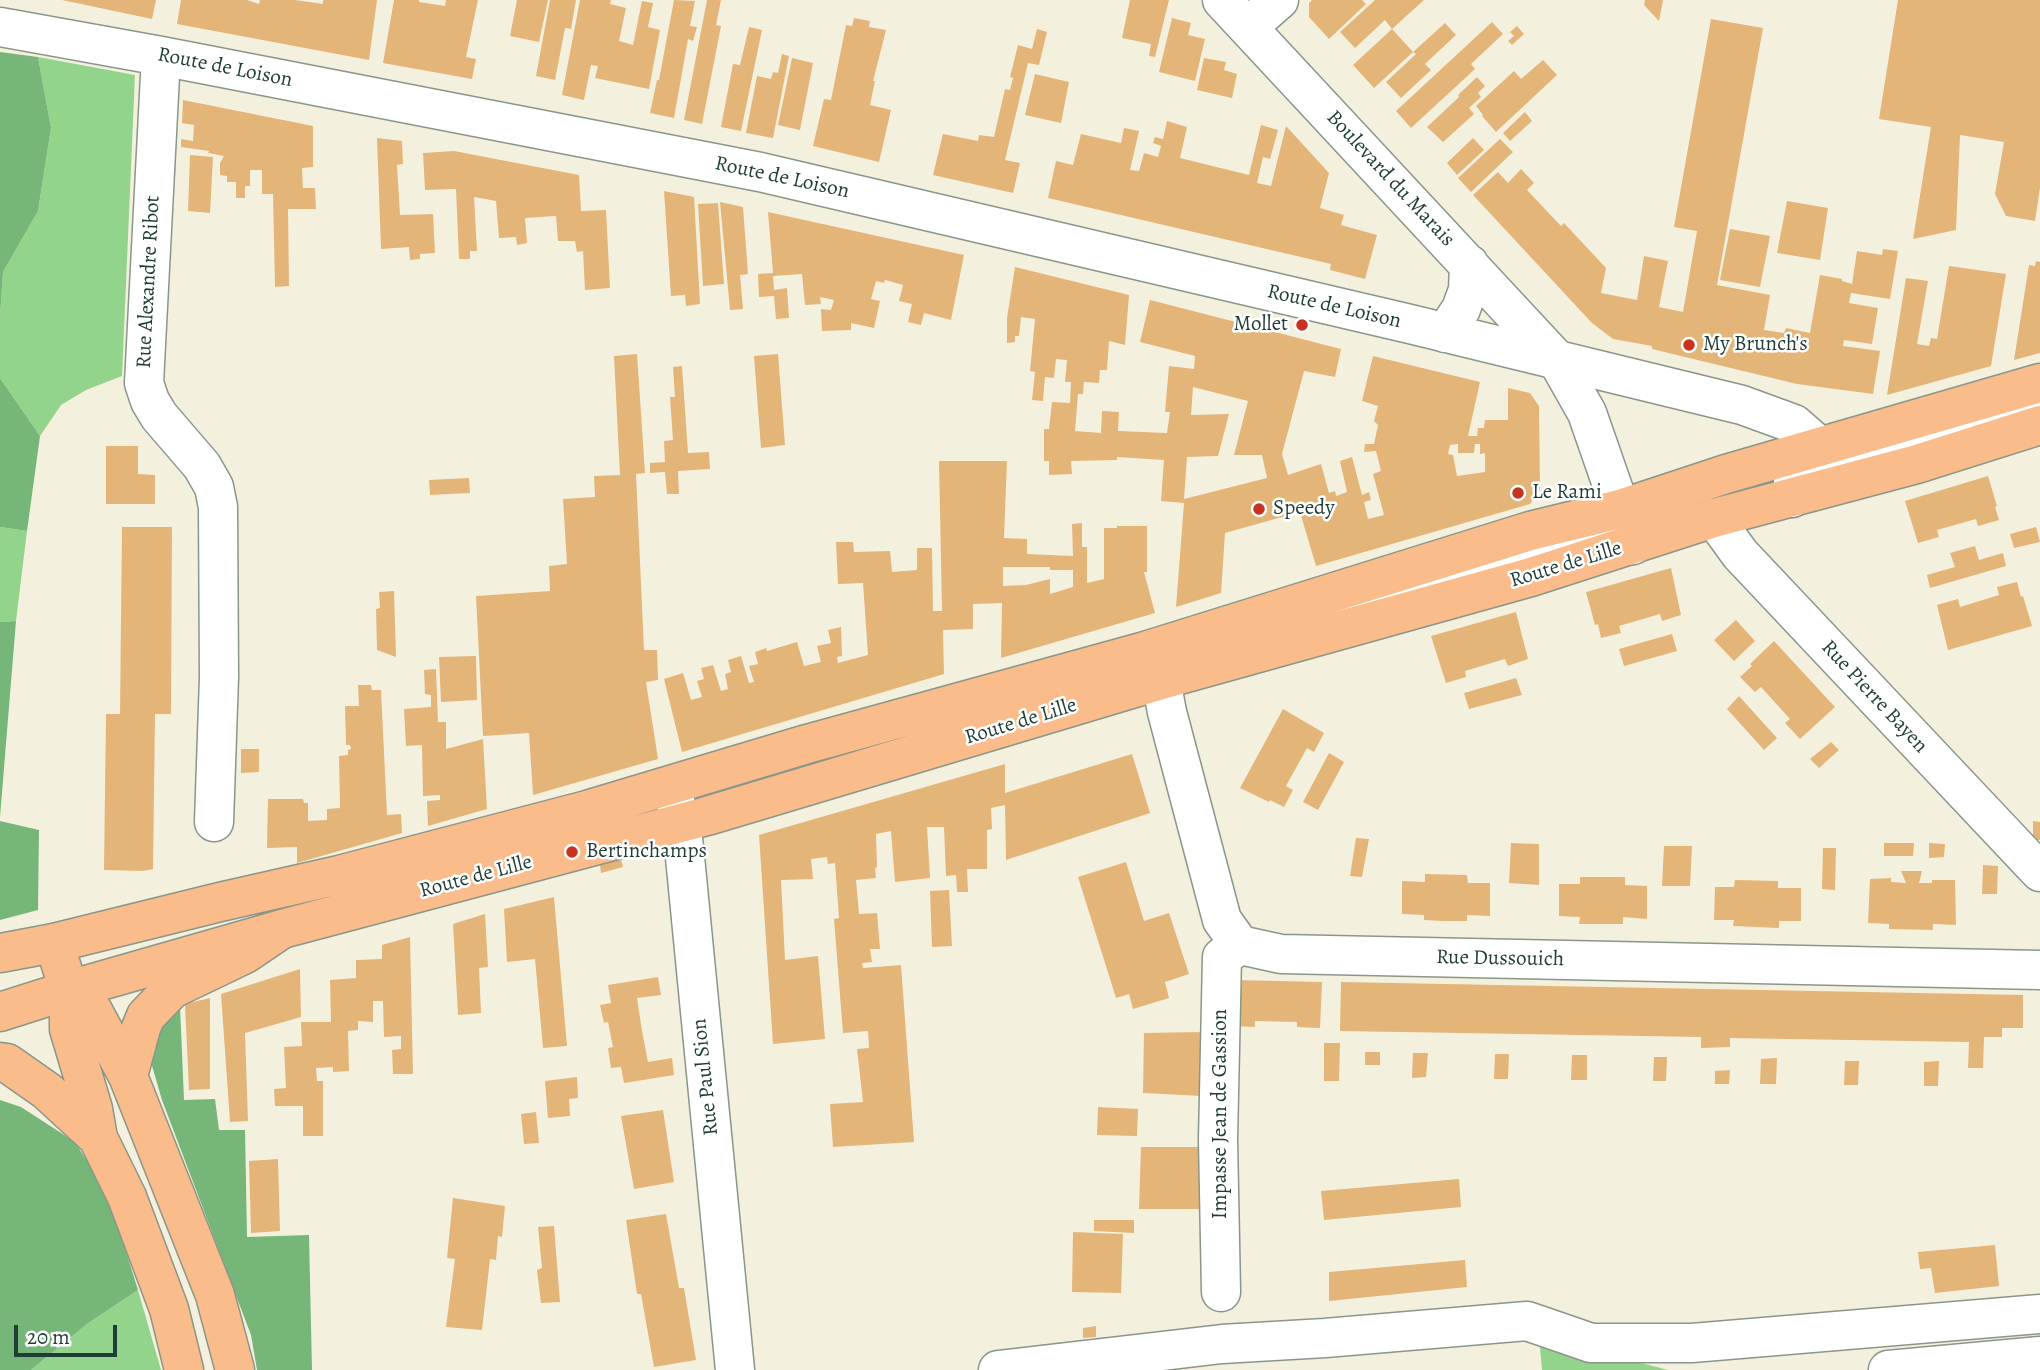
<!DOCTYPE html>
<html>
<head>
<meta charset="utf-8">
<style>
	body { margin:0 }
	#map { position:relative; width:2040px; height:1370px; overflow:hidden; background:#f4f0de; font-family:Alegreya,serif }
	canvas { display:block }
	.scale { position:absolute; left:14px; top:1325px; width:103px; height:32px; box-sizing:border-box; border:4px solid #1f3d34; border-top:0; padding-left:9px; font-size:21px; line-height:24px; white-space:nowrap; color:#1f3d34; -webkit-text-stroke:5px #fff; paint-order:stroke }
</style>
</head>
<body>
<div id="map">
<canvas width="2040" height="1370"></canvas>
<div class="scale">20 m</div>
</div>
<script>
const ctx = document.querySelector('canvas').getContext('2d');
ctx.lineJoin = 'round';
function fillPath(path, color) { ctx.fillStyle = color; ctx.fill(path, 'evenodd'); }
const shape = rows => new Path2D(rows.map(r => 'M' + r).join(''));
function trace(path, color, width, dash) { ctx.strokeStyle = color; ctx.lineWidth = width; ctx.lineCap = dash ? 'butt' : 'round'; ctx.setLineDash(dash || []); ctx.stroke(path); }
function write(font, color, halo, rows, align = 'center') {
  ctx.font = font + ' Alegreya,serif'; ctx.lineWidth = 5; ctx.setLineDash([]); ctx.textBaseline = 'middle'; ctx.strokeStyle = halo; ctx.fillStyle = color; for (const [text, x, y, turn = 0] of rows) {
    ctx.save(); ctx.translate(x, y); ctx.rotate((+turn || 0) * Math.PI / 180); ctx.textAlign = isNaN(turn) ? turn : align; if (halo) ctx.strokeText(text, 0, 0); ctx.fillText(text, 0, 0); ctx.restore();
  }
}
fillPath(shape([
	[38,57,135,75,122,376,86,390,61,405,40,436,0,378,0,317,3,272,38,211,51,128],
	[0,527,27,531,16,621,0,622],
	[138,1290,161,1370,31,1370,87,1324],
	[1539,1336,1668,1370,1542,1370]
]), '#93d48c');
fillPath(shape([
	[0,52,38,57,51,128,38,211,3,272,0,317],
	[0,378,40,436,27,531,0,527],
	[16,621,0,817,0,622],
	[0,821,39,830,38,910,0,920],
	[180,1006,184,1100,215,1099,219,1130,245,1130,247,1237,309,1235,312,1370,257,1370,251,1335,162,1100,148,1052,151,1032],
	[0,1100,21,1107,75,1142,108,1194,138,1290,87,1324,31,1370,0,1370]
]), '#76b678');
fillPath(shape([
	[62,0,156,0,152,19],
	[181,0,247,0,259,4,260,0,295,0,323,4,323,0,377,0,369,60,177,24],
	[394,0,419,0,419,2,445,6,446,0,478,0,466,57,476,59,472,79,383,63],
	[517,0,548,0,539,42,510,36],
	[550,0,576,0,571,29,565,28,555,80,536,76],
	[580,0,611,0,610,4,626,8,619,41,633,45,642,1,653,3,648,27,660,30,649,89,595,78,598,66,591,65,584,100,562,95],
	[674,0,695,1,690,26,697,27,693,41,688,39,674,118,650,113,657,80,659,80],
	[707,0,721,0,716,25,721,26,702,124,684,120],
	[1130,0,1169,0,1155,57,1149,56,1151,44,1122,38],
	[1312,0,1362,0,1366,4,1329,39,1309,17,1309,3],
	[1375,0,1424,0,1392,29,1385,20,1355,48,1340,32],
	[1645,0,1663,0,1659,21,1644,5],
	[1898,0,2040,0,2040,188,2035,221,2006,216,1995,194,2004,142,1960,135,1956,230,1913,239,1931,127,1879,119],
	[854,18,870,21,869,27,886,30,873,81,875,81,870,105,891,110,879,162,813,146,824,99,831,100,846,25,852,26],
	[1172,18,1191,23,1188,35,1205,39,1195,81,1159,72],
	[1711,19,1763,28,1717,285,1770,295,1764,330,1784,333,1786,328,1810,333,1820,275,1842,279,1842,281,1852,284,1857,251,1882,255,1883,249,1898,251,1890,299,1851,293,1849,303,1878,308,1872,344,1844,340,1843,346,1880,351,1873,394,1797,384,1652,349,1652,346,1613,339,1592,323,1473,195,1498,172,1508,183,1521,169,1534,183,1527,190,1561,226,1564,223,1606,268,1601,293,1637,300,1644,256,1668,261,1659,307,1683,312,1697,231,1674,227],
	[1492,22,1503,34,1471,64,1475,69,1411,128,1396,111],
	[1445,23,1456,35,1425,64,1431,70,1401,98,1386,82,1416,54,1413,52],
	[1517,26,1524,34,1512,45,1508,41,1514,36,1510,32],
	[749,27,762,30,741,131,721,127,733,64,740,65],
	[1037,29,1047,32,1039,65,1028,63,1005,160,1020,163,1013,193,933,175,943,134,978,141,979,135,994,137,1005,89,1010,90,1013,78,1010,77,1018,45,1032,49],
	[1392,29,1413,52,1374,88,1353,65],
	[782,54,789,56,773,138,746,133,757,76,771,79,773,72,778,73],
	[792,58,813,63,800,130,778,125],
	[1204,58,1226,62,1224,70,1237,74,1232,98,1197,90],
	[1543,60,1557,75,1496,132,1482,116,1483,115,1476,106,1514,71,1521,79],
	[1035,74,1069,82,1061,123,1025,115],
	[1477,77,1485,86,1478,93,1481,97,1469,108,1474,114,1443,142,1427,127,1459,97,1458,95],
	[183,100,313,126,313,167,302,168,303,188,315,188,316,209,288,209,289,286,275,287,273,194,262,194,262,170,250,170,250,186,245,186,245,198,236,198,236,182,227,182,227,176,220,175,220,163,224,156,208,153,209,151,181,147,181,139,193,141,194,125,182,123],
	[1525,112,1532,121,1510,141,1503,133],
	[1167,121,1187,127,1180,158,1249,175,1261,125,1278,130,1270,159,1263,157,1257,183,1271,186,1286,126,1329,173,1320,208,1344,215,1341,225,1377,235,1365,279,1330,270,1331,264,1048,198,1056,161,1073,165,1081,134,1121,143,1124,128,1139,131,1130,170,1139,171,1144,153,1158,157,1161,146,1153,143,1155,137,1163,139],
	[377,138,402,141,403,164,397,165,400,215,433,214,435,253,420,254,420,259,410,260,409,247,381,249],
	[1473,138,1484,150,1457,175,1447,163],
	[1500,139,1513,152,1471,192,1458,178],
	[454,151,579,175,581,211,606,210,610,288,585,290,583,251,577,252,575,241,558,241,556,216,525,218,527,243,517,245,516,237,499,238,496,201,474,197,477,251,470,251,470,259,459,259,456,189,425,190,423,153],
	[190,155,213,157,210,213,188,211],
	[664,191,694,197,700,304,686,306,685,295,671,296],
	[1787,201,1828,208,1820,260,1777,253],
	[720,202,743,207,748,274,740,275,743,309,730,310],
	[718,203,724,284,703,286,698,204],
	[768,212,964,255,951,320,924,313,921,325,908,322,912,304,899,301,903,285,885,280,884,283,876,281,871,299,880,301,874,328,851,323,851,330,822,331,821,309,831,310,834,300,820,297,821,304,805,305,802,274,773,276,774,290,787,288,789,318,776,319,774,296,759,297,758,274,773,273],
	[1730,229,1770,236,1760,287,1720,280],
	[2036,261,2040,262,2040,353,2014,360,2029,265,2035,266],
	[1949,266,2006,274,1991,366,1887,395,1906,278,1928,281,1917,344,1929,346,1931,338,1937,339],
	[1015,267,1129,295,1125,345,1109,341,1107,370,1100,370,1099,383,1084,382,1083,394,1078,394,1075,431,1101,433,1102,411,1119,412,1118,431,1167,433,1170,412,1165,412,1169,366,1194,369,1195,356,1140,342,1150,300,1341,349,1335,377,1304,371,1282,454,1288,475,1321,464,1329,493,1335,491,1336,496,1347,492,1340,461,1352,457,1362,495,1369,492,1371,500,1364,502,1368,519,1384,515,1373,474,1381,471,1376,451,1364,452,1365,444,1374,444,1378,425,1374,421,1378,406,1362,401,1373,356,1480,382,1468,436,1477,436,1478,428,1484,428,1485,420,1508,420,1508,388,1530,393,1539,406,1540,490,1530,504,1316,566,1300,512,1225,533,1221,593,1176,607,1184,503,1161,501,1164,460,1117,457,1117,460,1071,461,1072,474,1049,475,1049,461,1044,461,1044,429,1049,429,1052,402,1070,403,1071,382,1065,382,1067,360,1056,359,1054,378,1045,377,1043,401,1032,400,1035,372,1030,371,1035,319,1021,317,1019,336,1015,336,1015,342,1007,343,1007,318],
	[1193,387,1248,401,1234,455,1262,455,1267,478,1184,499,1187,457,1218,456,1229,414,1191,415],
	[1458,444,1458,453,1474,453,1475,444,1480,444,1480,454,1485,453,1485,472,1457,476,1453,455,1448,454,1450,445],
	[637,354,645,473,636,474,644,650,657,650,658,680,646,682,658,759,533,795,529,733,483,736,476,596,550,591,549,566,567,564,563,499,595,497,594,476,620,475,614,356],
	[778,354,785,445,761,448,754,356],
	[682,366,688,453,709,452,710,469,678,471,679,494,667,494,665,472,650,473,650,463,665,462,664,441,673,440,670,397,675,397,673,367],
	[106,446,138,446,138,474,155,475,155,504,106,504],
	[939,461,1007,461,1004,538,1027,539,1027,554,1073,556,1072,524,1082,523,1082,547,1087,547,1087,583,1104,579,1104,528,1117,528,1117,526,1147,526,1147,572,1144,572,1155,613,1001,658,1002,603,973,604,973,629,943,630,944,674,682,752,664,679,683,673,691,700,702,697,697,681,704,679,701,668,713,665,721,691,728,689,725,674,731,672,728,660,741,656,749,683,754,682,749,666,758,664,755,652,766,648,767,651,797,642,804,666,821,662,817,646,831,643,828,630,841,627,842,656,837,657,838,663,868,655,863,583,838,584,836,542,853,542,854,552,890,551,892,572,917,570,917,548,932,548,933,611,942,611],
	[1003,567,1050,567,1050,570,1073,570,1073,587,1050,594,1050,579,1026,585,1003,586],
	[1988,476,1997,506,1995,507,1999,520,1978,526,1976,519,1937,530,1939,537,1918,543,1905,501],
	[469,478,470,493,430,495,429,480],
	[122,527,172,527,171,714,155,714,153,869,143,871,104,870,106,714,120,714],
	[2036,527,2040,542,2014,548,2010,534],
	[1975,546,1979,560,2003,553,2006,566,1930,588,1927,575,1955,567,1950,553],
	[1671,568,1681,615,1662,621,1660,614,1619,626,1621,633,1601,638,1598,624,1595,625,1586,592],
	[2017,582,2021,597,2023,596,2032,626,1948,650,1937,605,1958,599,1960,607,1999,595,1997,587],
	[394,591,396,657,377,650,376,609,380,608,379,592],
	[1516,612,1528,659,1508,666,1505,659,1465,671,1466,677,1446,683,1431,636],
	[1736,620,1755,641,1734,661,1714,640],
	[1672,634,1677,651,1624,666,1619,649],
	[1774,641,1835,707,1800,739,1785,723,1790,719,1761,687,1755,692,1740,677,1752,666,1750,664],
	[476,656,477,700,441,702,439,657],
	[436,669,438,722,446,722,446,749,483,739,487,809,428,826,427,801,440,800,440,795,423,796,422,745,406,746,404,709,431,707,431,695,425,694,424,670],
	[1516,678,1522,695,1469,709,1464,693],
	[358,685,371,685,372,690,381,690,387,815,401,814,402,833,297,863,297,847,267,848,268,799,303,799,304,803,308,803,308,821,327,820,327,809,340,808,339,756,348,755,348,750,351,749,350,745,346,745,345,706,359,706],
	[1739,696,1777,738,1764,750,1727,709],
	[1283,709,1324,733,1314,752,1307,748,1286,786,1293,790,1284,807,1270,800,1269,802,1240,788],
	[1831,742,1839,750,1819,768,1810,759],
	[241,749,259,749,259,772,241,773],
	[1329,753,1344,762,1318,810,1303,802],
	[1132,754,1150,813,1006,860,1005,805,991,808,992,829,987,830,987,869,967,869,968,892,957,892,956,875,946,876,944,827,927,827,930,878,895,882,891,831,876,834,877,867,875,868,876,878,856,880,859,914,877,913,880,949,870,949,872,962,862,963,863,968,901,965,914,1142,833,1147,830,1104,863,1102,857,1049,869,1048,868,1031,843,1033,834,919,839,918,835,863,828,864,827,857,811,859,813,879,781,880,785,960,818,956,825,1039,773,1044,759,835,1005,764,1005,793],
	[2033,821,2040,822,2040,840,2033,840],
	[1356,838,1369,839,1362,877,1350,876],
	[1511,843,1539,844,1539,885,1509,883],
	[1884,843,1914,843,1913,856,1884,856],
	[1929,843,1945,844,1944,857,1929,858],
	[1664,846,1692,846,1690,886,1662,886],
	[1823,848,1836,848,1835,890,1822,889],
	[621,860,623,867,601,873,600,865],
	[1126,862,1144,921,1169,913,1189,974,1165,982,1169,998,1133,1009,1129,994,1116,998,1078,877],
	[1983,865,1998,866,1997,894,1982,894],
	[1901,871,1922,871,1919,883,1932,883,1932,880,1955,880,1956,925,1933,924,1933,930,1889,929,1889,924,1868,923,1870,879,1891,878,1891,882,1906,883],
	[1425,874,1467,875,1468,883,1490,883,1490,916,1467,915,1467,921,1443,921,1424,920,1424,915,1402,914,1402,881,1425,882],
	[1580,877,1625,877,1625,885,1647,886,1647,919,1623,917,1623,924,1579,924,1580,917,1559,916,1559,884,1580,884],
	[1735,880,1778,881,1778,888,1801,888,1801,921,1779,921,1779,928,1733,926,1734,920,1714,920,1715,887,1734,887],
	[949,890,952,946,932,947,930,891],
	[554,897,567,1046,543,1048,535,959,507,962,504,909],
	[485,914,488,967,479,968,481,1013,458,1015,453,924],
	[410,937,413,1074,393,1074,392,1050,401,1049,401,1036,384,1037,383,1001,373,1001,373,1022,358,1021,358,1030,348,1031,349,1071,333,1072,333,1067,316,1068,317,1081,323,1081,323,1136,303,1136,303,1106,275,1106,274,1089,286,1088,284,1047,302,1046,301,1022,331,1022,330,980,356,978,356,960,382,959,382,945],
	[300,969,301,1017,245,1033,248,1121,230,1122,221,994],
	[658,977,661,995,637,998,642,1031,648,1062,672,1058,674,1075,624,1083,621,1067,611,1068,608,1048,613,1047,608,1022,604,1023,600,1005,611,1003,608,985],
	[1233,980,1322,982,1320,1028,1297,1027,1297,1022,1255,1021,1255,1027,1232,1026],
	[1341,982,2023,995,2023,1028,2002,1028,2002,1037,1984,1037,1983,1068,1968,1068,1969,1042,1730,1038,1730,1047,1701,1048,1701,1037,1340,1031],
	[210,998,210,1089,189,1090,185,1004],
	[1203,1032,1202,1096,1143,1093,1144,1033],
	[1324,1043,1340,1043,1339,1081,1324,1081],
	[1365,1052,1380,1052,1380,1065,1365,1065],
	[1413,1053,1428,1053,1426,1077,1412,1078],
	[1495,1054,1509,1054,1508,1079,1494,1079],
	[1572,1055,1587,1055,1587,1080,1571,1080],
	[1654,1057,1667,1057,1666,1081,1653,1081],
	[1777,1058,1776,1084,1760,1084,1761,1059],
	[1845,1061,1859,1061,1858,1085,1844,1085],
	[1939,1061,1938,1086,1924,1086,1924,1062],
	[1730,1070,1729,1084,1715,1084,1715,1071],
	[577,1077,578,1098,569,1099,570,1116,548,1118,545,1081],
	[1098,1107,1138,1109,1137,1136,1097,1135],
	[663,1110,674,1182,634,1189,621,1116],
	[536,1112,539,1143,524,1144,521,1114],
	[1141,1147,1201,1147,1200,1209,1139,1209],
	[278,1159,280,1231,251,1233,249,1161],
	[1459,1179,1461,1207,1324,1220,1321,1191],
	[453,1198,505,1206,502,1237,498,1236,496,1260,490,1259,482,1330,446,1327,455,1259,447,1258],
	[666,1214,679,1288,684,1288,696,1360,654,1367,641,1294,637,1294,626,1220],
	[1094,1220,1134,1220,1134,1233,1094,1231],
	[554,1226,560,1302,541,1303,537,1270,542,1268,538,1227],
	[1073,1232,1123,1234,1121,1293,1072,1292],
	[1995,1245,1999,1286,1935,1293,1931,1268,1920,1269,1918,1252],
	[1465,1260,1467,1287,1329,1301,1329,1272],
	[1096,1326,1096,1337,1083,1338,1083,1328]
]), '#e4b579');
const minor = shape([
	[1222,0,1557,360,1587,413,1633,545,1538,555,1515,560,1354,607],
	[0,27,161,56,760,172,1410,324,1742,405,1794,424,1819,446,1815,472,1792,498],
	[1248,27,1279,0],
	[161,56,144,383,150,401,159,416,202,466,214,487,218,507,219,677,214,822],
	[1445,333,1461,309,1468,290,1469,264],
	[1793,479,1914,440,2040,404],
	[1714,518,1740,554,2040,872],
	[1161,680,1167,712,1222,920,1240,945,1281,954,2040,970],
	[672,790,681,823,684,847,735,1370],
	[1221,1292,1218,1139,1222,957,1240,945],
	[998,1370,1222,1344,1325,1338,1527,1321,1591,1343,1692,1343,2040,1314],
	[1888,1370,2040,1356]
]);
const major = shape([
	[0,953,54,943,220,902,339,875,587,810,807,744,1145,651,1530,531,1620,509,1726,474,2040,383],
	[0,1012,69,990,282,929,707,816,1161,680,1531,577,1714,518,1917,464,2040,425]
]);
const highway = shape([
	[54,943,69,990,69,1029,93,1109,98,1138],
	[69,990,93,1011,128,1076,215,1295,235,1370],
	[0,1062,7,1063,47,1091,98,1138,127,1197,169,1309,184,1370],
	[128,1076,141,1028,146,1016,172,989,245,954,282,929]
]);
trace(minor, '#8a9689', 41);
trace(major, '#8a9689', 41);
trace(highway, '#8a9689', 41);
trace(minor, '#fff', 38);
trace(major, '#f9bc8a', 38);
trace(highway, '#f9bc8a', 38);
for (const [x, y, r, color] of [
	[1302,325,7,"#c8321e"],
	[1689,345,7,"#c8321e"],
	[1518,493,7,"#c8321e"],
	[1259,509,7,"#c8321e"],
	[572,852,7,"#c8321e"]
]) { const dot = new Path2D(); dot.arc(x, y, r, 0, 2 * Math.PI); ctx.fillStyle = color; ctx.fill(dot); trace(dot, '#fff', 2.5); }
write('21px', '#1f3d34', '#fff', [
	["Route de Loison",225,68,11],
	["Route de Loison",782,178,12],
	["Boulevard du Marais",1390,179,47],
	["Rue Alexandre Ribot",149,282,-87],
	["Route de Loison",1334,307,13],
	["Route de Lille",1566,565,-17],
	["Rue Pierre Bayen",1874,697,47],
	["Route de Lille",1021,722,-17],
	["Route de Lille",476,877,-15],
	["Rue Dussouich",1500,959,1],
	["Rue Paul Sion",706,1077,-96],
	["Impasse Jean de Gassion",1221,1114,-90]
]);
write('21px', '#1f3d34', '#fff', [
	["Mollet",1288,325,"right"],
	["My Brunch's",1703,345],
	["Le Rami",1532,493],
	["Speedy",1273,509],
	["Bertinchamps",586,852]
], 'left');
</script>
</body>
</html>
